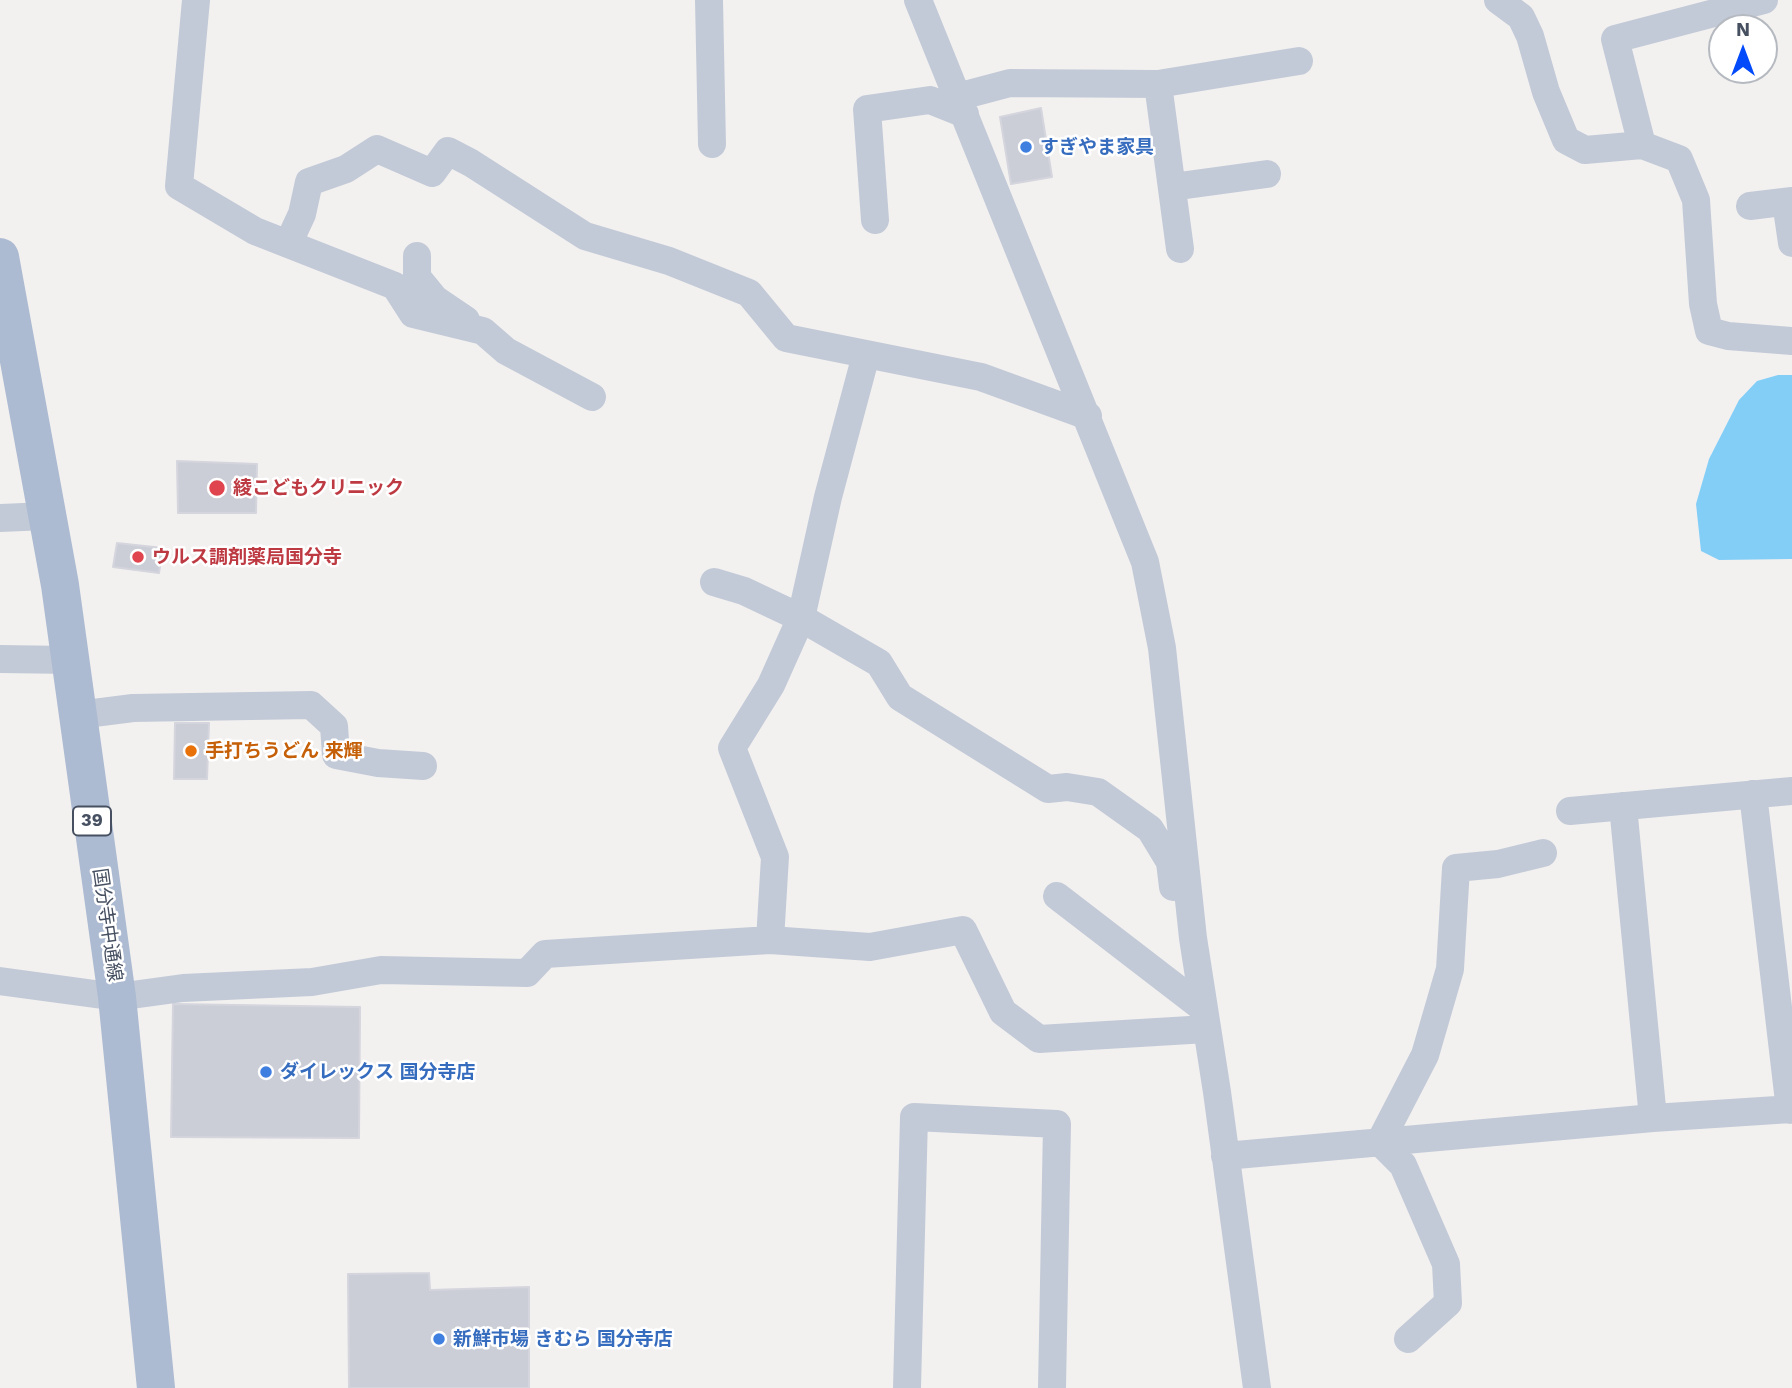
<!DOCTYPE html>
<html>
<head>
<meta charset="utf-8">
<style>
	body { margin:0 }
	#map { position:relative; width:1792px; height:1388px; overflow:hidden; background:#f3f1f0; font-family:"Work Sans",sans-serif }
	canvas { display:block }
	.north { position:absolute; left:1708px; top:14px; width:70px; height:70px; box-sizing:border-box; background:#fff; border:2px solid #b5b9c0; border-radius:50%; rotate:0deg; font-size:19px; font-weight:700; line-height:28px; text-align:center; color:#465061 }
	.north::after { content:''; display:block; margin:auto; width:24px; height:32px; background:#034bfa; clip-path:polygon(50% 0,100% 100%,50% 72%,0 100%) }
</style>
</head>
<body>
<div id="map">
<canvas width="1792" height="1388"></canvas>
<div class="north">N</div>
</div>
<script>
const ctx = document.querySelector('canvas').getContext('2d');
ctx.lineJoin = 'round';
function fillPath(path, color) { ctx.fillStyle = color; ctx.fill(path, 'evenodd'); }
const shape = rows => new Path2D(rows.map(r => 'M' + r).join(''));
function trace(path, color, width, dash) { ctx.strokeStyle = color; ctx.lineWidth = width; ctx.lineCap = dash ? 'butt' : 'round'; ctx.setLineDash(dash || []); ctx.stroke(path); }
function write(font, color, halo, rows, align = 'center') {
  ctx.font = font + ' "Work Sans","Noto Sans JP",sans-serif'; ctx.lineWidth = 5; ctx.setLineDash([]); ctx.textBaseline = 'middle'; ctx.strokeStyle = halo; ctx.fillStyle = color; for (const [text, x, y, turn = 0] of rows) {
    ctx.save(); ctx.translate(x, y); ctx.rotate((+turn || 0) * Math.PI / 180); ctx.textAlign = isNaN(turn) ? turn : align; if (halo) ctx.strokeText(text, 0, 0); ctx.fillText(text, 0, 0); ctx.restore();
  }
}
fillPath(shape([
	[1778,375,1792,375,1792,559,1719,560,1701,551,1696,504,1709,459,1739,400,1757,381]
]), '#83cef7');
const building = shape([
	[1041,108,1052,177,1011,184,1000,117,1041,108],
	[177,461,257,464,256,513,178,513,177,461],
	[117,543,163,548,159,573,113,567,117,543],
	[175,723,209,723,207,779,174,779,175,723],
	[173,1004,360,1007,359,1138,171,1137,173,1004],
	[429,1273,430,1290,529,1287,529,1388,349,1388,348,1274,429,1273]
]);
fillPath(building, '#ccced7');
trace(building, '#d4d5dd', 2);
trace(shape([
	[196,0,179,186,255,231,395,286,413,314,483,331,506,351,592,397],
	[709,0,712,144],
	[918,0,1145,562,1162,648,1193,938,1217,1092,1257,1388],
	[1498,0,1521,17,1530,36,1546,92,1566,140,1585,150,1642,145,1679,159,1696,200,1703,304,1709,331,1728,336,1792,341],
	[1158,84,1180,249],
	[957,97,1010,83,1158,84,1299,61],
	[1642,145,1615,39,1764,0],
	[1172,187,1267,174],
	[1786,202,1792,243],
	[1750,206,1792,201],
	[875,220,867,109,930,100,965,114],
	[288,244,302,214,309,182,346,169,377,149,432,173,448,151,471,163,585,236,669,261,749,293,786,338,981,377,1088,416],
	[417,256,417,277,435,299,466,320],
	[0,518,47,516],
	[714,582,744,591,801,618,879,663,900,697,1048,789,1067,787,1098,792,1150,829,1170,862,1173,887],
	[0,659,70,660],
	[78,715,133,708,311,705,334,726,336,755,378,763,423,766],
	[1753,794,1790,1110],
	[1623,806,1653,1118],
	[1570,811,1792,791],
	[1057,896,1204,1009],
	[770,940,870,947,963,930,1003,1012,1039,1039,1207,1029],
	[0,981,117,997,183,988,312,982,381,970,527,973,545,954,770,940,775,857,732,748,771,685,801,618,828,497,866,355],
	[1225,1156,1653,1118,1792,1109],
	[1408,1339,1448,1303,1446,1264,1403,1165,1380,1142,1425,1055,1450,969,1456,868,1498,864,1543,853],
	[907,1388,914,1117,1057,1124,1052,1388]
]), '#c3cad7', 28);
trace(shape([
	[0,257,60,585,117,997,156,1388]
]), '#adbbd2', 38);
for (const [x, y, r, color] of [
	[1026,147,7,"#3f7fe0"],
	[217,488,9,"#e0444e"],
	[138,557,7,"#e0444e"],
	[191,751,7,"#e8710a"],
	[266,1072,7,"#3f7fe0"],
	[439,1339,7,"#3f7fe0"]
]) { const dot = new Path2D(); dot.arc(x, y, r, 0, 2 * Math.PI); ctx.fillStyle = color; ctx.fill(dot); trace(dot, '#fff', 2.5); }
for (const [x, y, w] of [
	[92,821,38]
]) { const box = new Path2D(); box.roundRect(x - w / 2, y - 14.5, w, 29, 5); ctx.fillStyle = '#fff'; ctx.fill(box); trace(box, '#465061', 2); }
write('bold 18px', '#465061', null, [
	["39",92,821]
]);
write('bold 19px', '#366cbe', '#fff', [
	["すぎやま家具",1040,147],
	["ダイレックス 国分寺店",280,1072],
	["新鮮市場 きむら 国分寺店",453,1339]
], 'left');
write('bold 19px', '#be3a42', '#fff', [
	["綾こどもクリニック",233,488],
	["ウルス調剤薬局国分寺",152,557]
], 'left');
write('bold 19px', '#c56008', '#fff', [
	["手打ちうどん 来輝",205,751]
], 'left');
write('19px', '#465061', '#fff', [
	["国分寺中通線",107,925,82]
]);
</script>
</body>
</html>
